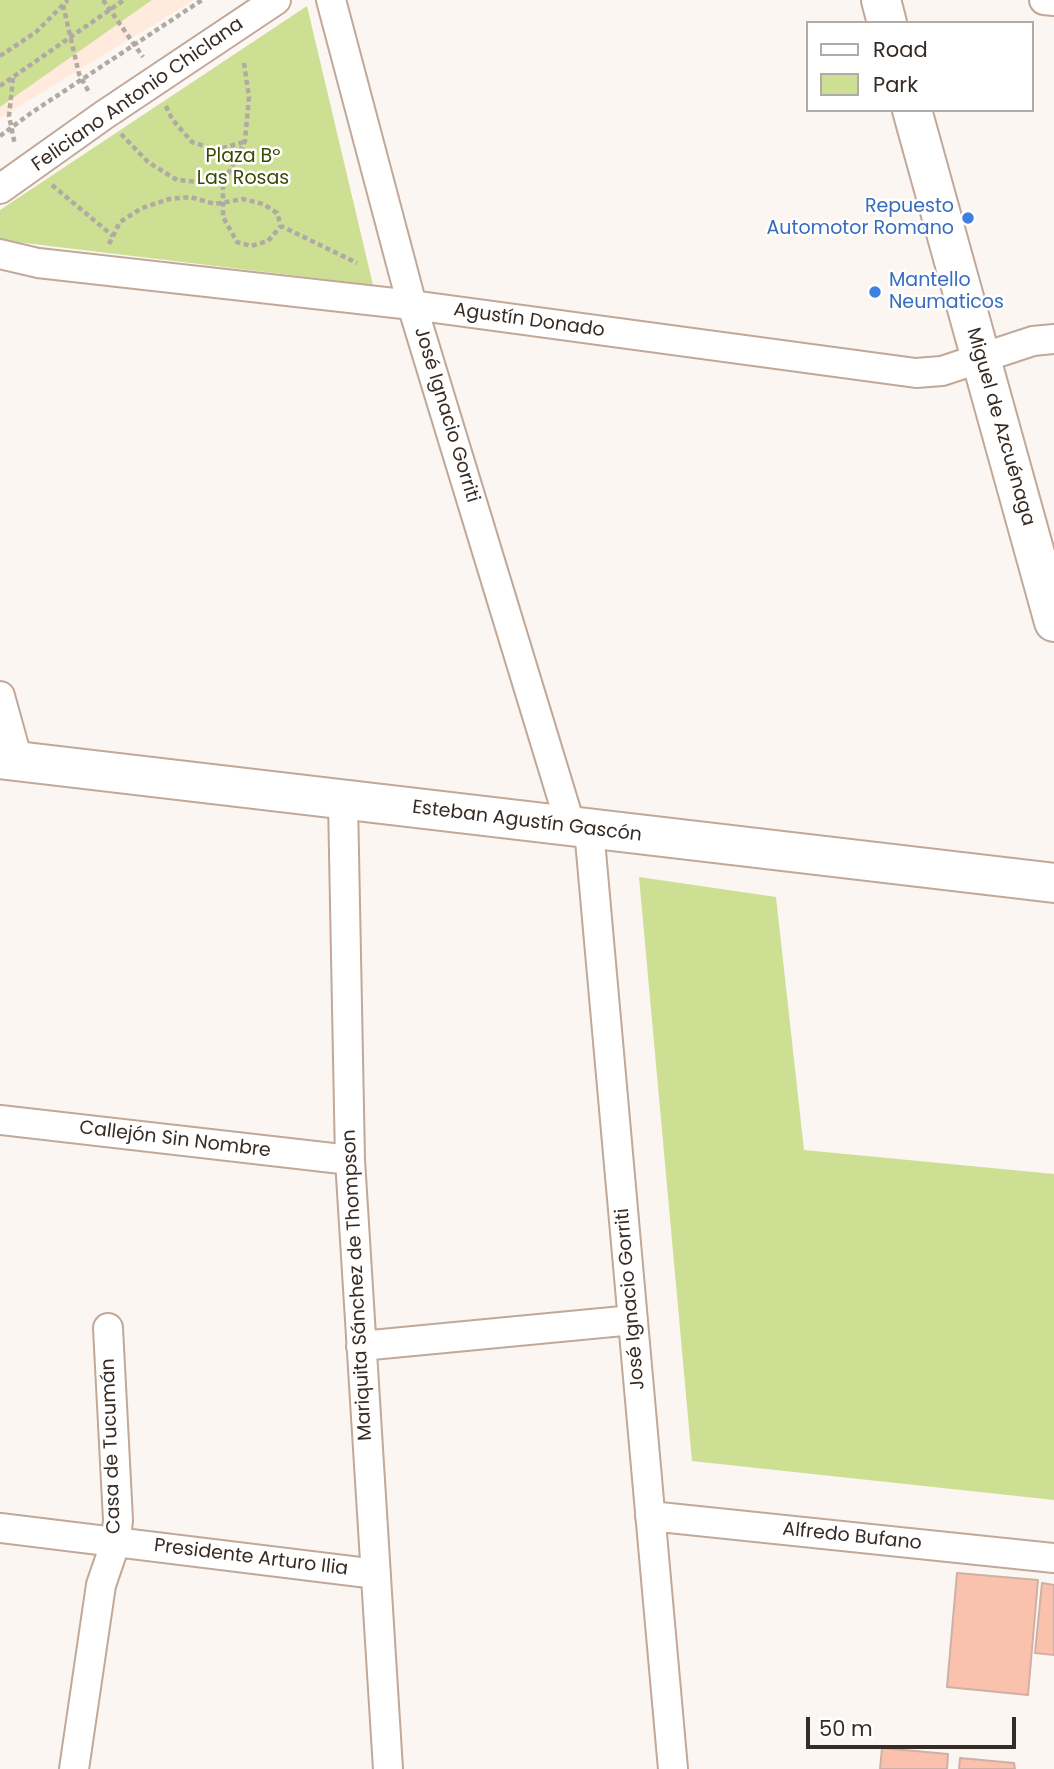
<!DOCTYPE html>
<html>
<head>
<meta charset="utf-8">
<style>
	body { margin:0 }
	#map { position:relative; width:1054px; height:1769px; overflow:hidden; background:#fbf6f2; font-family:Poppins,sans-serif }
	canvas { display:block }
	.legend { position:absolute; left:806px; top:21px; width:228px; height:91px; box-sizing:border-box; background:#fff; border:2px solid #afaba8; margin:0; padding:9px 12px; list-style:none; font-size:21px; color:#362c25 }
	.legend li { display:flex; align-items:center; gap:14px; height:35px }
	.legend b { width:35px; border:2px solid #afaba8 }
	.scale { position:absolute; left:806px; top:1717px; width:210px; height:32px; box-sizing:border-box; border:4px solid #362c25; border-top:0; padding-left:9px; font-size:21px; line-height:24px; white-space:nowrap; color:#362c25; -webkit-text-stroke:5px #fff; paint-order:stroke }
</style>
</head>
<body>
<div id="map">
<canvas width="1054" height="1769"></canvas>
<ul class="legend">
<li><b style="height:9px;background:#fff"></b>Road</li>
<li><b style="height:19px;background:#ccdf93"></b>Park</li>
</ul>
<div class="scale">50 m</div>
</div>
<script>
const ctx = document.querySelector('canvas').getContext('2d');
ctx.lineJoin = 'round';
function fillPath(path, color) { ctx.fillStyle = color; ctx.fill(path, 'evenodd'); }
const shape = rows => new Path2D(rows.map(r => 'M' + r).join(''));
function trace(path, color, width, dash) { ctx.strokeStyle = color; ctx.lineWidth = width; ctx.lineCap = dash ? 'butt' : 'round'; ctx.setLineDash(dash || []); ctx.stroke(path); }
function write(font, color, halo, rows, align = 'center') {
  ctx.font = font + ' Poppins,sans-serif'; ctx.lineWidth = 5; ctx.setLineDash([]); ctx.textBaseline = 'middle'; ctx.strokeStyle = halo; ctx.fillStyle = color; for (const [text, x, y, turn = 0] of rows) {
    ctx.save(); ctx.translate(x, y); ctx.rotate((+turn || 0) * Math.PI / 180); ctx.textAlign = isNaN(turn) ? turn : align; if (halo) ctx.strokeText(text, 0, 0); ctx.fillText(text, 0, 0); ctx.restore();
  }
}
fillPath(shape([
	[0,0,194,0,0,118]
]), '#ffeadd');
fillPath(shape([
	[0,0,152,0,0,107],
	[307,6,373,285,0,240,0,210],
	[639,877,776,897,804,1150,1054,1174,1054,1500,692,1461]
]), '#ccdf93');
const building = shape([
	[957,1573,1038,1580,1028,1695,947,1687,957,1573],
	[1042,1583,1054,1585,1054,1655,1035,1653,1042,1583],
	[882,1748,948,1754,947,1769,880,1769,882,1748],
	[960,1758,1014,1763,1015,1769,959,1769,960,1758]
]);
fillPath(building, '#fac2ad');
trace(building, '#ceb0a6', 2);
const street = shape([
	[331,0,412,305,571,827],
	[1044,0,1054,1],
	[0,189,104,115,276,0],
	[0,254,38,263,412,305,916,373,942,371,1033,341,1054,339],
	[0,696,18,761],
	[343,801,350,1160,388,1769],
	[589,829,673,1769],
	[0,1120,350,1160],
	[361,1346,633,1320],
	[650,1516,1054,1558],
	[0,1528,376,1574],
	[74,1769,101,1585,116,1541,118,1520,108,1328]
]);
const secondary = shape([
	[0,759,1054,883]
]);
const primary = shape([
	[881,0,887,23],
	[912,110,1054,622]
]);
trace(street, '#c1a897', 32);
trace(secondary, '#c1a897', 42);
trace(primary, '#c1a897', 42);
trace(shape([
	[103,0,143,57],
	[63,5,79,74,90,94],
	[0,56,36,32,68,0],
	[244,63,249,97,245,141,223,184,223,217,237,242,251,246,268,241,281,226],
	[13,78,9,116,15,145],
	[0,86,124,0],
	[166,106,172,119,192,142,216,150,244,142],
	[121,134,148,162,177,180,223,184],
	[0,136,31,113,202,0],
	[52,185,113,236],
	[109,244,120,222,142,208,169,199,190,197,215,204,243,199,263,204,277,213,281,226,357,263]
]), '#b0a9a4', 4.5, [5, 3.5]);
trace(street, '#fff', 28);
trace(secondary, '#fff', 38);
trace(primary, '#fff', 38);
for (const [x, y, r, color] of [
	[968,218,7,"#3f7fe0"],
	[875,292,7,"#3f7fe0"]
]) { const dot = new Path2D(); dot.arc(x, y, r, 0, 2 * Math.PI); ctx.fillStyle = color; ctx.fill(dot); trace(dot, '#fff', 2.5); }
write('19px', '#362c25', '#fff', [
	["Feliciano Antonio Chiclana",138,95,-35],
	["Agustín Donado",529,321,8],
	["José Ignacio Gorriti",446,415,73],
	["Miguel de Azcuénaga",1000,427,74],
	["Esteban Agustín Gascón",527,822,7],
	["Callejón Sin Nombre",175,1140,7],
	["Mariquita Sánchez de Thompson",358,1285,-93],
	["José Ignacio Gorriti",631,1299,-95],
	["Casa de Tucumán",112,1446,-92],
	["Alfredo Bufano",852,1537,6],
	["Presidente Arturo Ilia",251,1558,7]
]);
write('19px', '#3b4800', '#fff', [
	["Plaza Bº",243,157],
	["Las Rosas",243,179]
]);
write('19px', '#366cbe', '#fff', [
	["Repuesto",954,207],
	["Automotor Romano",954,229],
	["Mantello",889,281,"left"],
	["Neumaticos",889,303,"left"]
], 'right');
</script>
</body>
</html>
